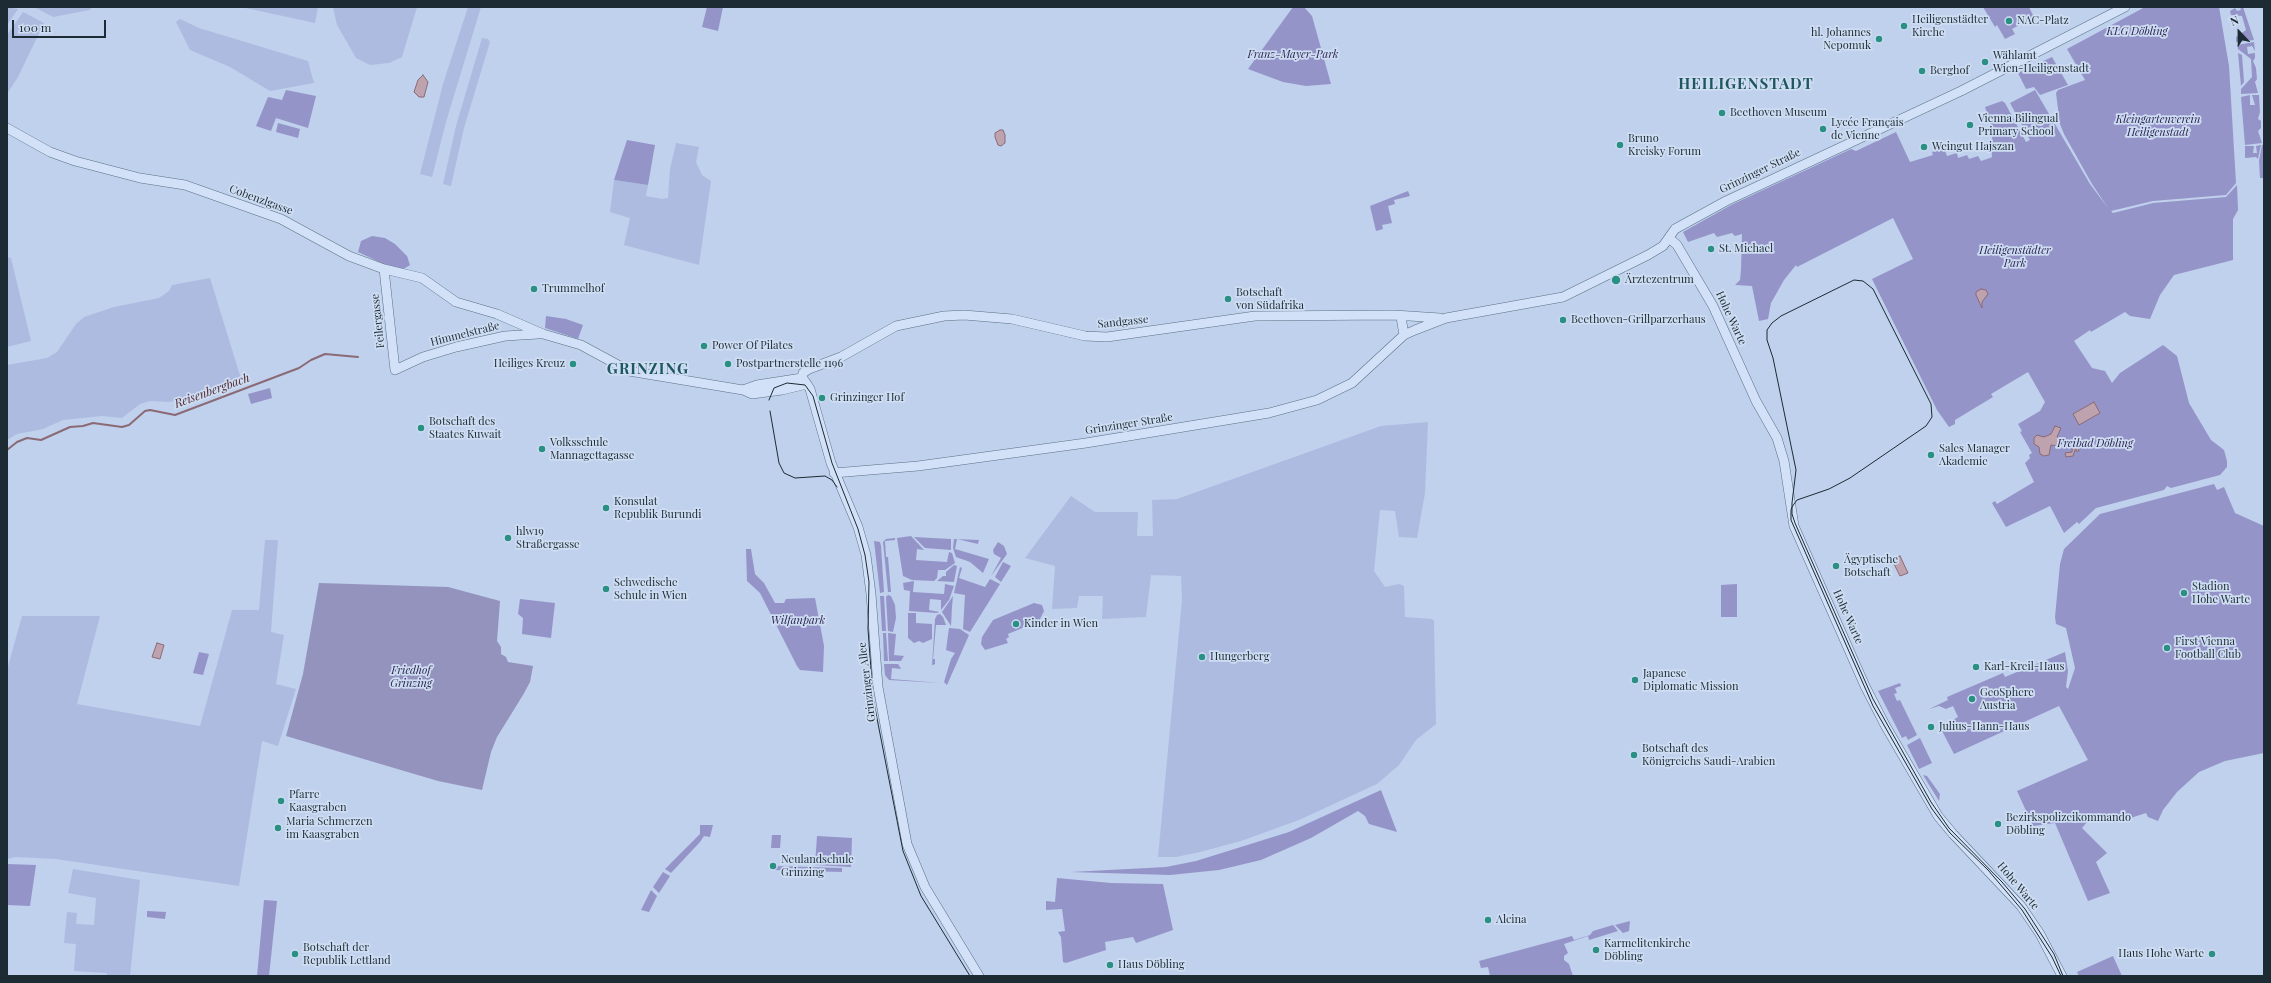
<!DOCTYPE html>
<html>
<head>
<meta charset="utf-8">
<style>
	body { margin:0 }
	#map { position:relative; width:2271px; height:983px; overflow:hidden; background:#bfd1ec; font-family:"Playfair Display",serif }
	canvas { display:block }
	.frame { position:absolute; inset:0; border:8px solid #1c2b34; pointer-events:none }
	.north { position:absolute; left:2219px; top:12px; width:40px; height:40px; -webkit-text-stroke:3px #cfddf3; paint-order:stroke; rotate:338deg; font-size:11px; font-weight:700; line-height:16px; text-align:center; color:#1c2b34 }
	.north::after { content:''; display:block; margin:auto; width:14px; height:18px; background:#1c2b34; clip-path:polygon(50% 0,100% 100%,50% 72%,0 100%) }
	.scale { position:absolute; left:12px; top:20px; width:94px; height:18px; box-sizing:border-box; border:2px solid #1c2b34; border-top:0; padding-left:5px; font-size:12px; line-height:14px; white-space:nowrap; color:#1c2b34; -webkit-text-stroke:3px #cfddf3; paint-order:stroke }
</style>
</head>
<body>
<div id="map">
<canvas width="2271" height="983"></canvas>
<div class="frame"></div>
<div class="north">N</div>
<div class="scale">100 m</div>
</div>
<script>
const ctx = document.querySelector('canvas').getContext('2d');
ctx.lineJoin = 'round';
function fillPath(path, color) { ctx.fillStyle = color; ctx.fill(path, 'evenodd'); }
const shape = rows => new Path2D(rows.map(r => 'M' + r).join(''));
function trace(path, color, width, dash) { ctx.strokeStyle = color; ctx.lineWidth = width; ctx.lineCap = dash ? 'butt' : 'round'; ctx.setLineDash(dash || []); ctx.stroke(path); }
function write(font, color, halo, rows, align = 'center') {
  ctx.font = font + ' "Playfair Display",serif'; ctx.lineWidth = 3.5; ctx.setLineDash([]); ctx.textBaseline = 'middle'; ctx.strokeStyle = halo; ctx.fillStyle = color; for (const [text, x, y, turn = 0] of rows) {
    ctx.save(); ctx.translate(x, y); ctx.rotate((+turn || 0) * Math.PI / 180); ctx.textAlign = isNaN(turn) ? turn : align; if (halo) ctx.strokeText(text, 0, 0); ctx.fillText(text, 0, 0); ctx.restore();
  }
}
fillPath(shape([
	[7,7,18,9,7,25],
	[34,7,91,7,90,10,53,17],
	[241,7,318,7,315,23],
	[333,7,417,7,402,57,389,63,370,65,356,58,337,25],
	[468,7,481,7,446,122,432,177,420,174,443,84],
	[23,12,44,23,18,77,7,94,7,35],
	[180,19,199,28,308,61,314,83,270,91,230,67,190,50,176,22],
	[482,38,488,39,490,42,464,128,451,186,443,184,456,126],
	[676,143,699,147,696,162,702,175,711,181,699,265,624,245,630,218,610,212,614,180,648,185,646,196,662,199,668,198,670,169],
	[7,257,11,258,31,341,7,347],
	[210,278,242,382,200,396,169,402,150,401,140,404,122,418,102,416,63,420,43,429,17,434,7,440,7,365,47,358,57,352,76,324,84,317,114,307,159,298,169,291,172,285],
	[1428,422,1425,493,1417,538,1399,537,1395,511,1380,510,1374,571,1385,587,1399,584,1404,586,1405,617,1432,619,1434,621,1436,724,1416,740,1399,765,1377,784,1299,820,1241,841,1200,852,1176,857,1158,857,1182,600,1181,576,1151,575,1146,617,1102,619,1103,596,1079,596,1077,608,1052,609,1055,566,1025,558,1071,496,1095,512,1138,512,1137,536,1153,536,1152,500,1177,499,1381,426],
	[265,540,278,540,271,632,284,635,276,684,296,689,278,746,262,741,239,886,56,859,16,857,7,859,7,670,22,616,100,616,77,704,200,726,232,610,259,610],
	[73,869,140,880,130,976,107,976,107,973,74,971,76,944,64,943,67,912,77,913,76,924,94,925,96,898,68,893]
]), '#adbbe1');
fillPath(shape([
	[707,7,723,7,718,31,702,27],
	[1293,7,1304,7,1312,16,1331,84,1306,86,1283,82,1248,69],
	[1983,7,2029,7,2034,17,2012,29,2015,34,2005,39,1997,25,1995,27],
	[2145,7,2219,7,2229,66,2236,183,2226,195,2153,201,2111,211,2113,213,2153,203,2226,197,2237,185,2238,210,2233,219,2233,260,2174,275,2160,295,2150,319,2130,316,2125,312,2091,332,2090,330,2074,341,2092,368,2105,371,2112,383,2120,373,2163,345,2177,356,2189,403,2211,440,2224,450,2227,461,2227,467,2220,475,2171,488,2167,486,2164,490,2096,508,2079,524,2077,522,2064,533,2050,506,2006,527,1992,503,1995,501,1997,504,2034,482,2025,463,2030,458,2029,455,2032,453,2020,432,2022,431,2018,424,2040,411,2045,402,2028,372,1991,394,1993,397,1955,420,1955,424,1949,427,1937,410,1872,279,1913,259,1893,218,1797,267,1796,265,1784,280,1771,303,1768,319,1759,321,1752,286,1735,285,1740,280,1741,270,1742,234,1735,236,1732,233,1717,237,1714,233,1688,242,1683,232,1731,205,1851,149,1856,151,1896,132,1910,162,1933,155,1932,152,1944,148,1947,156,1957,153,1958,158,1967,155,1969,159,1978,156,1981,161,1990,158,1992,157,1991,142,1993,142,1991,134,1993,133,1985,107,2002,101,2005,103,2026,142,2030,140,2010,103,2035,90,2090,184,2108,208,2092,184,2064,134,2060,124,2056,93,2058,90,2085,80,2067,49],
	[2240,7,2243,7,2254,40,2236,42,2236,37,2246,30,2242,16,2231,15,2230,11,2235,8,2237,11,2241,10],
	[2254,42,2255,51,2252,46,2247,47,2248,54,2255,53,2255,58,2253,61,2256,68,2257,79,2255,82,2258,93,2241,94,2241,89,2252,77,2251,59,2238,49,2237,45],
	[2238,53,2242,55,2244,82,2241,86],
	[2052,57,2068,85,2040,95,2034,87,2026,89,2018,73],
	[286,90,316,96,308,128,276,118,271,131,256,126,268,97,282,100],
	[2250,95,2250,105,2255,105,2252,95,2259,95,2260,112,2258,119,2261,121,2261,128,2258,131,2262,143,2245,145,2241,97],
	[278,123,300,129,298,138,276,132],
	[627,140,655,145,648,185,614,180],
	[2261,145,2258,159,2256,157,2245,158,2245,146,2254,146,2253,153,2257,153,2256,146],
	[2262,145,2264,145,2264,178,2260,178,2259,161],
	[1408,191,1410,196,1394,200,1395,204,1388,206,1392,223,1382,225,1383,229,1376,231,1370,206],
	[372,236,385,238,395,244,407,256,410,265,402,270,392,268,358,252,361,241],
	[546,316,566,319,583,325,578,339,545,328],
	[270,388,272,398,251,404,248,394],
	[2214,484,2217,490,2224,487,2235,513,2264,526,2264,753,2225,761,2199,772,2177,792,2163,810,2158,821,2148,817,2146,813,2115,823,2092,816,2082,828,2107,853,2096,862,2110,893,2088,901,2055,823,2033,826,2017,791,2088,760,2059,706,1954,754,1940,727,1958,717,1953,706,1946,709,1939,706,1929,709,1948,700,1947,697,2003,673,2005,677,2065,652,2068,671,2066,687,2068,689,2075,668,2066,628,2056,624,2055,617,2060,564,2064,549,2100,514],
	[911,536,924,550,917,549,916,560,947,562,949,552,952,553,955,563,945,570,938,570,937,578,934,581,912,580,903,576,897,538],
	[914,537,951,539,951,550,925,548],
	[895,538,895,540,885,541,886,557,888,557,891,592,888,592,883,542,886,539],
	[954,539,979,540,978,544,957,539,955,549,989,559,983,573,970,562,956,557,953,548],
	[874,541,880,542,881,546,884,592,880,593],
	[998,542,1004,546,1007,554,991,576,1001,558,994,554,993,550],
	[746,549,751,549,755,574,764,583,775,603,784,603,786,599,815,598,824,646,823,672,800,670,797,666,760,593,747,581],
	[1003,562,1011,566,1001,582,995,577],
	[954,565,957,566,954,582,937,581,943,576,946,576,946,572],
	[960,567,962,568,959,578,985,587,990,579,1000,584,970,632,963,629,965,595,954,593],
	[914,581,913,592,944,594,945,584,954,586,949,600,941,610,941,600,930,599,929,610,939,612,937,613,909,611,910,591,904,590,903,583],
	[1737,584,1737,617,1721,617,1721,585],
	[888,595,891,596,895,605,896,618,893,632,888,631,886,597],
	[880,596,884,596,886,631,882,631],
	[953,596,952,607,951,626,942,612],
	[520,599,555,603,551,638,522,634,523,618,518,614],
	[1034,603,1042,605,1044,611,1039,621,1008,634,1009,637,1006,639,1008,643,985,650,981,644,982,637,993,620],
	[908,613,916,613,916,623,932,624,932,639,923,643,919,641,914,643,908,638],
	[940,614,943,617,946,625,936,625,933,659,935,659,935,664,933,665,932,665,935,619,937,615],
	[949,628,960,629,969,635,947,685,944,682,951,659,955,653,946,650],
	[883,633,886,633,888,661,884,661],
	[888,633,896,634,894,655,904,656,901,661,889,661],
	[199,652,209,654,203,675,193,673],
	[884,664,898,664,900,667,901,669,892,668,891,679,941,683,889,680,885,675],
	[1900,683,1901,686,1895,688,1897,693,1894,694,1897,701,1900,700,1917,735,1908,740,1906,736,1902,738,1878,691],
	[1920,738,1932,763,1919,769,1907,745],
	[1923,775,1927,776,1940,794,1939,801],
	[1381,790,1397,832,1369,824,1365,816,1358,811,1311,838,1261,860,1219,870,1170,875,1071,872,1166,867,1196,861,1289,832],
	[700,825,713,825,710,837,704,836,700,842,671,873,665,869,700,834],
	[772,835,781,835,780,848,771,848],
	[817,836,852,838,851,867,815,865],
	[7,864,36,865,30,906,7,905],
	[774,866,842,868,842,872,774,870],
	[663,872,670,876,659,893,653,887],
	[1057,878,1111,883,1163,884,1173,930,1136,943,1133,937,1105,942,1106,950,1066,963,1063,962,1061,937,1058,932,1065,931,1062,909,1046,910,1046,901,1055,902],
	[651,890,657,896,649,912,641,910],
	[264,900,277,901,269,976,257,976],
	[147,911,166,912,165,919,147,917],
	[1630,921,1629,931,1623,933,1615,925],
	[1613,925,1618,931,1589,940,1588,936,1564,944,1568,953,1564,956,1564,960,1569,964,1573,976,1490,976,1488,967,1481,968,1479,961,1572,936,1574,940,1590,935,1593,931],
	[2113,956,2122,976,2079,976,2077,972]
]), '#9594c9');
fillPath(shape([
	[319,583,448,587,500,601,497,641,501,647,501,654,506,657,508,662,533,666,530,682,523,695,497,737,491,752,482,790,438,781,286,736,303,674]
]), '#9493be');
const water = shape([
	[423,75,428,82,424,97,419,97,414,92,418,80,423,75],
	[1000,130,1003,130,1005,135,1005,143,1001,146,998,145,995,137,995,133,1000,130],
	[1981,289,1986,290,1988,294,1982,302,1982,308,1976,295,1976,292,1981,289],
	[2094,402,2100,413,2079,425,2073,414,2094,402],
	[2055,426,2061,428,2057,437,2062,439,2062,442,2058,446,2051,445,2049,455,2044,456,2040,454,2039,447,2034,444,2034,438,2037,435,2044,437,2051,434,2055,426],
	[2078,437,2082,443,2078,447,2079,451,2076,451,2076,447,2073,456,2066,457,2065,453,2072,452,2073,441,2078,437],
	[1900,556,1908,573,1900,576,1892,560,1900,556],
	[157,643,164,645,160,659,152,657,157,643]
]);
fillPath(water, '#bea2ad');
trace(water, '#8b6a76', 1);
trace(shape([
	[7,450,17,442,27,438,41,440,70,427,83,426,93,423,122,427,129,425,145,411,150,410,175,415,299,368,311,360,325,354,358,357]
]), '#8b6a76', 2);
const minor = shape([
	[7,128,50,152,75,161,140,178,185,185,281,219,349,256,384,269,422,278,456,302,497,314,543,334,581,345,629,371,743,390,752,394,782,390,807,384],
	[1669,238,1677,245,1713,306,1756,401,1777,438,1784,461,1794,526,1865,686,1885,725,1938,816,1953,834,2021,906,2040,934,2062,976],
	[384,269,395,370,423,357,456,347,505,336,538,334],
	[1401,317,1404,335],
	[802,378,803,373,809,369,841,357,896,326,944,316,964,315,1012,319,1085,336,1107,337,1255,316,1394,315,1440,318],
	[804,380,810,389,831,463,858,527,866,555,871,594,878,687,907,844,925,887,979,976],
	[743,390,757,385,802,378],
	[834,473,918,466,1086,443,1269,413,1317,400,1352,383,1404,335,1415,330,1446,318,1563,297,1648,255,1663,246,1675,229,1726,201,1961,91,2125,7]
]);
trace(minor, '#587183', 10);
trace(minor, '#d2e1f7', 9);
trace(shape([
	[769,400,774,388,787,383,805,385,813,396,832,463,858,529,865,555,869,582,868,629,873,698,903,851,921,896,970,976],
	[770,411,779,463,784,473,795,478,825,476,832,480,837,487],
	[2061,976,2052,957,2022,910,1988,870,1950,833,1932,809,1873,706,1791,520,1791,510,1792,507,1794,504,1797,500,1829,489,1850,478,1926,426,1932,417,1931,404,1873,289,1863,281,1854,280,1781,316,1772,323,1767,330,1767,340,1773,358,1796,470,1792,503,1792,514,1795,523,1873,699,1931,802,1949,828,2002,882,2025,909,2054,954,2063,976]
]), '#1c2b34', 1);
for (const [x, y, r, color] of [
	[2009,21,4,"#2b9084"],
	[1904,26,4,"#2b9084"],
	[1879,39,4,"#2b9084"],
	[1985,62,4,"#2b9084"],
	[1922,71,4,"#2b9084"],
	[1722,113,4,"#2b9084"],
	[1970,125,4,"#2b9084"],
	[1823,129,4,"#2b9084"],
	[1620,145,4,"#2b9084"],
	[1924,147,4,"#2b9084"],
	[1711,249,4,"#2b9084"],
	[1616,280,5,"#2b9084"],
	[534,289,4,"#2b9084"],
	[1228,299,4,"#2b9084"],
	[1563,320,4,"#2b9084"],
	[704,346,4,"#2b9084"],
	[573,364,4,"#2b9084"],
	[728,364,4,"#2b9084"],
	[822,398,4,"#2b9084"],
	[421,428,4,"#2b9084"],
	[542,449,4,"#2b9084"],
	[1931,455,4,"#2b9084"],
	[606,508,4,"#2b9084"],
	[508,538,4,"#2b9084"],
	[1836,566,4,"#2b9084"],
	[606,589,4,"#2b9084"],
	[2184,593,4,"#2b9084"],
	[1016,624,4,"#2b9084"],
	[2167,648,4,"#2b9084"],
	[1202,657,4,"#2b9084"],
	[1976,667,4,"#2b9084"],
	[1635,680,4,"#2b9084"],
	[1972,699,4,"#2b9084"],
	[1931,727,4,"#2b9084"],
	[1634,755,4,"#2b9084"],
	[281,801,4,"#2b9084"],
	[1998,824,4,"#2b9084"],
	[278,828,4,"#2b9084"],
	[773,866,4,"#2b9084"],
	[1488,920,4,"#2b9084"],
	[1596,950,4,"#2b9084"],
	[295,954,4,"#2b9084"],
	[2212,954,4,"#2b9084"],
	[1110,965,4,"#2b9084"]
]) { const dot = new Path2D(); dot.arc(x, y, r, 0, 2 * Math.PI); ctx.fillStyle = color; ctx.fill(dot); trace(dot, '#cfddf3', 1.5); }
write('11px', '#1c2b34', '#cfddf3', [
	["Heiligenstädter",1912,20],
	["Kirche",1912,33],
	["NAC-Platz",2017,21],
	["hl. Johannes",1871,33,"right"],
	["Nepomuk",1871,46,"right"],
	["Wählamt",1993,56],
	["Wien-Heiligenstadt",1993,69],
	["Berghof",1930,71],
	["Beethoven Museum",1730,113],
	["Vienna Bilingual",1978,119],
	["Primary School",1978,132],
	["Lycée Français",1831,123],
	["de Vienne",1831,136],
	["Bruno",1628,139],
	["Kreisky Forum",1628,152],
	["Weingut Hajszan",1932,147],
	["St. Michael",1719,249],
	["Ärztezentrum",1625,280],
	["Trummelhof",542,289],
	["Botschaft",1236,293],
	["von Südafrika",1236,306],
	["Beethoven-Grillparzerhaus",1571,320],
	["Power Of Pilates",712,346],
	["Heiliges Kreuz",565,364,"right"],
	["Postpartnerstelle 1196",736,364],
	["Grinzinger Hof",830,398],
	["Botschaft des",429,422],
	["Staates Kuwait",429,435],
	["Volksschule",550,443],
	["Mannagettagasse",550,456],
	["Sales Manager",1939,449],
	["Akademie",1939,462],
	["Konsulat",614,502],
	["Republik Burundi",614,515],
	["hlw19",516,532],
	["Straßergasse",516,545],
	["Ägyptische",1844,560],
	["Botschaft",1844,573],
	["Schwedische",614,583],
	["Schule in Wien",614,596],
	["Stadion",2192,587],
	["Hohe Warte",2192,600],
	["Kinder in Wien",1024,624],
	["First Vienna",2175,642],
	["Football Club",2175,655],
	["Hungerberg",1210,657],
	["Karl-Kreil-Haus",1984,667],
	["Japanese",1643,674],
	["Diplomatic Mission",1643,687],
	["GeoSphere",1980,693],
	["Austria",1980,706],
	["Julius-Hann-Haus",1939,727],
	["Botschaft des",1642,749],
	["Königreichs Saudi-Arabien",1642,762],
	["Pfarre",289,795],
	["Kaasgraben",289,808],
	["Bezirkspolizeikommando",2006,818],
	["Döbling",2006,831],
	["Maria Schmerzen",286,822],
	["im Kaasgraben",286,835],
	["Neulandschule",781,860],
	["Grinzing",781,873],
	["Alcina",1496,920],
	["Karmelitenkirche",1604,944],
	["Döbling",1604,957],
	["Botschaft der",303,948],
	["Republik Lettland",303,961],
	["Haus Hohe Warte",2204,954,"right"],
	["Haus Döbling",1118,965]
], 'left');
write('italic 11px', '#2a244f', '#cfddf3', [
	["KLG Döbling",2137,32],
	["Franz-Mayer-Park",1293,55],
	["Kleingartenverein",2158,120],
	["Heiligenstadt",2158,133],
	["Heiligenstädter",2015,251],
	["Park",2015,264],
	["Freibad Döbling",2095,444],
	["Wilfanpark",798,621],
	["Friedhof",411,671],
	["Grinzing",411,684]
]);
write('11px', '#1c2b34', '#cfddf3', [
	["Grinzinger Straße",1760,171,-26],
	["Cobenzlgasse",261,200,20],
	["Hohe Warte",1731,318,65],
	["Feilergasse",378,321,-96],
	["Sandgasse",1123,322,-6],
	["Himmelstraße",465,334,-14],
	["Grinzinger Straße",1129,424,-9],
	["Hohe Warte",1848,617,66],
	["Grinzinger Allee",867,682,-97],
	["Hohe Warte",2018,886,50]
]);
write('italic 12px', '#532c33', '#cfddf3', [
	["Reisenbergbach",212,391,-20]
]);
ctx.letterSpacing = '1px';
write('bold 15px', '#1e585e', '#cfddf3', [
	["HEILIGENSTADT",1746,84],
	["GRINZING",648,369]
]);
ctx.letterSpacing = '0px';
</script>
</body>
</html>
